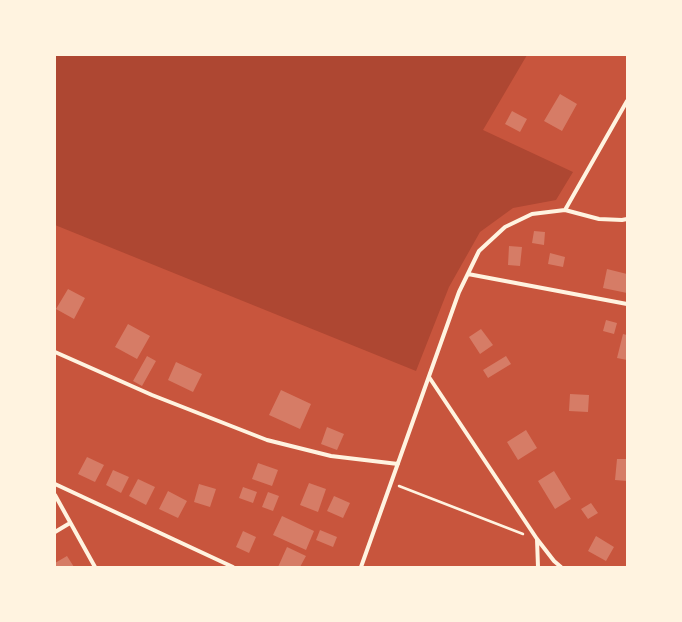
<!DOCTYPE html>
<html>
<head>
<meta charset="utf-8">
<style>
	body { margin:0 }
	#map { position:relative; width:682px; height:622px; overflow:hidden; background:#c8553d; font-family:Arial,sans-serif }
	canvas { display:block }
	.frame { position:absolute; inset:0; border:56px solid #fff3e0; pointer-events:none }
</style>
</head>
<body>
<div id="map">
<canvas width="682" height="622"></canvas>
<div class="frame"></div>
</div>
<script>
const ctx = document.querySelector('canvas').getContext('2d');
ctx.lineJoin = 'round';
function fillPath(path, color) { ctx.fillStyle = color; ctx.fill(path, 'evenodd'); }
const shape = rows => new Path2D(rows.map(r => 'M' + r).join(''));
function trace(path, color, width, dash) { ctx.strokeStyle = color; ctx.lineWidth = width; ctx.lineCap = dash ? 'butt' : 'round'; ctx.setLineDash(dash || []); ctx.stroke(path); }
fillPath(shape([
	[55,55,527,55,483,130,573,172,556,200,513,208,480,232,449,287,416,371,55,225]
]), '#ae4732');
fillPath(shape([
	[560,94,577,104,562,131,544,121],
	[512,111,527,119,520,132,505,124],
	[534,231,545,232,544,245,532,243],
	[509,246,522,247,520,266,508,265],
	[550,253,565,257,563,267,548,264],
	[607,269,627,274,627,293,603,288],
	[68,289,85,298,74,319,56,309],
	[606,320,617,323,614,334,603,331],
	[128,324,150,336,137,359,115,347],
	[481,329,493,345,480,354,469,337],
	[623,334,627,335,627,360,617,358],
	[147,356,156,361,142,386,133,381],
	[506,356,511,364,488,378,483,370],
	[176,362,202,374,193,392,168,380],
	[281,390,311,404,300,429,269,415],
	[570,394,589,395,588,412,569,411],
	[327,427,344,434,337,450,321,444],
	[526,430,537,448,518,460,507,442],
	[87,457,104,465,95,482,78,474],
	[617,459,627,459,627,481,615,480],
	[258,463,278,470,272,486,252,479],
	[113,470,129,477,121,493,106,485],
	[554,471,571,499,555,509,538,481],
	[138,479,155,487,146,505,129,496],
	[309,483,326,489,318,512,300,505],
	[199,484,216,489,210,507,194,502],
	[243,487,257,492,253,503,239,498],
	[168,491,187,501,178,518,159,509],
	[268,492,279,496,273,511,262,507],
	[334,496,350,503,343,518,327,511],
	[591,503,598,513,588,519,581,509],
	[282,516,314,531,306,550,273,535],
	[320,530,337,537,333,547,316,540],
	[243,531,256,537,249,553,236,547],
	[596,536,614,547,606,561,588,551],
	[287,547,306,556,300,567,278,567],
	[67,556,74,567,55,567,55,563]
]), '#d67c66');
trace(shape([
	[399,486,523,534]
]), '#fff3e0', 2.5);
trace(shape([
	[565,210,627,101],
	[468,274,627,304],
	[55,352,152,395,267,440,331,456,398,464],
	[429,377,537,539,554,561,561,567],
	[55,484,233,567],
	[55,495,95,567],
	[55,532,70,523],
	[537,539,538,567],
	[361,567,459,292,479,251,505,227,532,214,565,210,599,219,622,220,627,219]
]), '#fff3e0', 4);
</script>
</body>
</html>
